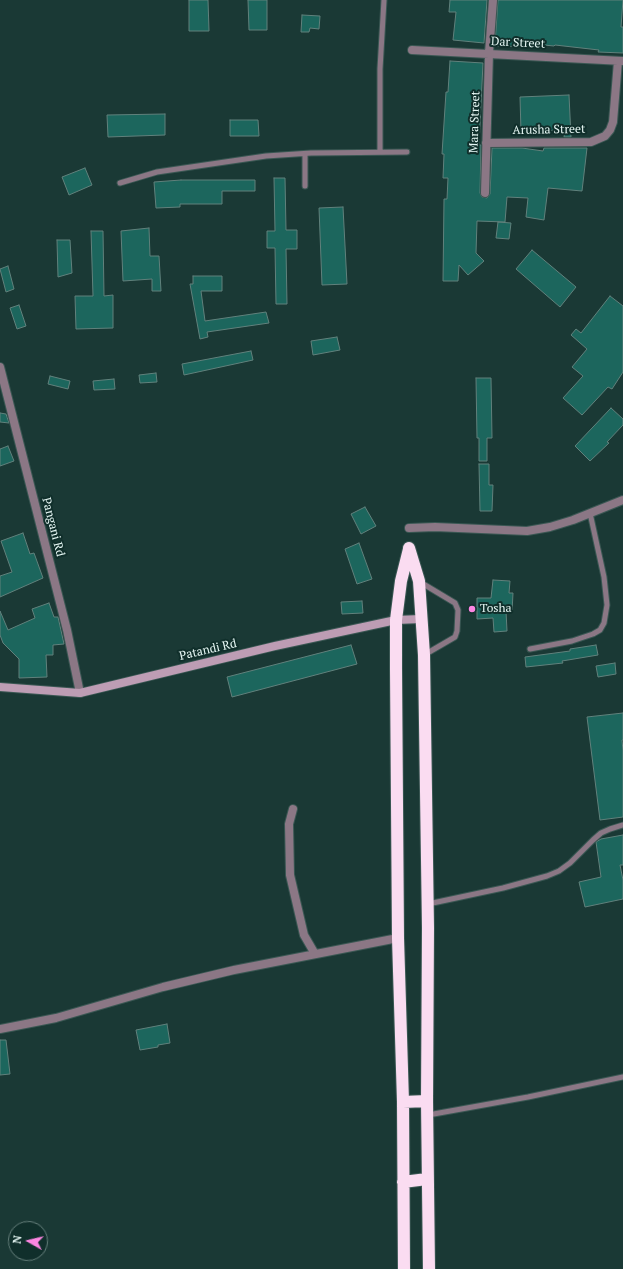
<!DOCTYPE html>
<html>
<head>
<meta charset="utf-8">
<style>
	body { margin:0 }
	#map { position:relative; width:623px; height:1269px; overflow:hidden; background:#1a3935; font-family:"PT Serif",serif }
	canvas { display:block }
	.north { position:absolute; left:8px; top:1221px; width:40px; height:40px; box-sizing:border-box; background:#102f2b; border:1px solid #657f7b; border-radius:50%; rotate:278deg; font-size:11px; font-weight:700; line-height:16px; text-align:center; color:#e5f6f3 }
	.north::after { content:''; display:block; margin:auto; width:14px; height:18px; background:#fd86e2; clip-path:polygon(50% 0,100% 100%,50% 72%,0 100%) }
</style>
</head>
<body>
<div id="map">
<canvas width="623" height="1269"></canvas>
<div class="north">N</div>
</div>
<script>
const ctx = document.querySelector('canvas').getContext('2d');
ctx.lineJoin = 'round';
function fillPath(path, color) { ctx.fillStyle = color; ctx.fill(path, 'evenodd'); }
const shape = rows => new Path2D(rows.map(r => 'M' + r).join(''));
function trace(path, color, width, dash) { ctx.strokeStyle = color; ctx.lineWidth = width; ctx.lineCap = dash ? 'butt' : 'round'; ctx.setLineDash(dash || []); ctx.stroke(path); }
function write(font, color, halo, rows, align = 'center') {
  ctx.font = font + ' "PT Serif",serif'; ctx.lineWidth = 4; ctx.setLineDash([]); ctx.textBaseline = 'middle'; ctx.strokeStyle = halo; ctx.fillStyle = color; for (const [text, x, y, turn = 0] of rows) {
    ctx.save(); ctx.translate(x, y); ctx.rotate((+turn || 0) * Math.PI / 180); ctx.textAlign = isNaN(turn) ? turn : align; if (halo) ctx.strokeText(text, 0, 0); ctx.fillText(text, 0, 0); ctx.restore();
  }
}
const building = shape([
	[189,0,208,0,209,31,189,31,189,0],
	[248,0,267,0,267,30,249,30,248,0],
	[450,0,487,0,484,43,453,40,456,12,449,12,450,0],
	[498,0,623,0,621,27,623,27,623,53,598,52,599,50,555,45,554,46,534,44,534,47,496,46,495,44,498,0],
	[302,15,320,16,319,29,310,28,309,32,301,32,302,15],
	[450,61,483,63,479,145,481,145,480,193,482,197,487,198,490,194,492,148,522,148,543,151,544,148,587,148,582,191,548,188,544,220,526,217,528,198,507,197,505,222,477,221,476,253,484,261,468,275,459,265,458,281,443,281,444,199,447,199,448,178,443,178,444,154,442,154,446,92,448,92,450,61],
	[569,95,571,137,564,137,565,130,521,132,520,97,569,95],
	[165,114,165,135,108,137,107,115,165,114],
	[230,120,258,120,259,136,230,136,230,120],
	[85,168,92,185,69,195,62,177,85,168],
	[274,178,285,178,286,230,297,230,297,249,286,249,287,304,276,304,275,248,267,248,267,231,275,231,274,178],
	[181,180,255,180,255,191,222,191,222,204,180,204,180,207,156,208,154,182,181,180],
	[343,207,347,284,322,285,319,208,343,207],
	[498,222,511,223,509,239,496,238,498,222],
	[149,228,150,256,159,256,161,291,152,291,152,279,123,281,121,231,149,228],
	[91,231,103,231,104,296,113,295,113,328,76,329,75,296,93,296,91,231],
	[57,240,70,240,72,273,58,277,57,240],
	[532,250,576,287,560,307,516,269,532,250],
	[8,266,14,289,6,292,0,269,8,266],
	[193,276,222,276,222,291,201,291,205,321,266,312,269,323,207,332,208,337,200,339,190,284,193,284,193,276],
	[610,296,623,306,623,372,612,389,608,387,582,415,563,398,583,376,572,367,587,349,571,335,576,329,581,333,610,296],
	[19,305,26,326,17,329,10,308,19,305],
	[337,337,340,350,313,355,311,341,337,337],
	[251,351,253,360,184,375,182,364,251,351],
	[156,373,157,382,140,383,139,375,156,373],
	[50,376,70,381,68,389,48,384,50,376],
	[476,378,491,378,492,438,487,438,487,461,479,461,479,438,477,438,476,378],
	[114,379,115,389,94,390,93,381,114,379],
	[611,408,623,419,623,425,607,442,609,443,590,461,575,446,611,408],
	[0,413,6,414,9,423,0,422,0,413],
	[8,446,14,461,0,466,0,449,8,446],
	[479,464,489,464,489,485,493,485,492,511,480,511,479,464],
	[365,507,376,526,361,534,351,514,365,507],
	[23,533,30,554,34,553,43,578,0,597,0,576,12,572,1,541,23,533],
	[359,543,372,579,357,584,345,549,359,543],
	[493,580,510,581,509,593,513,593,512,612,506,611,507,631,494,632,493,618,477,619,477,598,491,598,493,580],
	[362,601,363,613,342,614,341,602,362,601],
	[49,603,54,617,58,617,64,644,53,645,53,655,46,655,47,677,19,678,19,659,3,643,0,635,0,611,8,630,35,618,32,609,49,603],
	[351,645,357,664,232,697,227,677,351,645],
	[596,645,598,655,562,661,563,663,526,667,525,657,570,651,570,649,596,645],
	[615,663,616,674,598,677,596,666,615,663],
	[623,713,623,740,622,740,623,751,623,817,600,820,587,717,623,713],
	[623,835,623,865,620,865,623,880,623,899,585,907,579,882,601,877,596,842,601,839,623,835],
	[167,1024,170,1043,158,1045,158,1047,140,1050,136,1030,167,1024],
	[0,1040,6,1040,10,1074,0,1075,0,1040]
]);
fillPath(building, '#1c665d');
trace(building, '#61817c', 1);
const lane = shape([
	[380,152,380,69,384,0],
	[120,183,157,172,266,156,311,153,407,152],
	[305,186,305,154],
	[420,582,455,603,458,610,457,631,455,637,424,655],
	[530,649,572,641,593,634,600,630,604,623,607,605,604,577,590,513],
	[428,904,503,888,547,876,559,871,570,863,593,840,601,833,610,829,623,825],
	[428,1115,528,1097,623,1077]
]);
const street = shape([
	[412,50,623,61],
	[486,143,591,142,605,136,610,130,613,122,618,61],
	[485,193,489,53,493,0],
	[0,367,67,630,80,693],
	[409,528,435,527,527,531,550,527,573,520,623,500],
	[293,809,289,824,290,875,304,935,315,954],
	[0,1029,56,1018,163,987,234,970,398,938]
]);
const secondary = shape([
	[0,687,80,693,275,646,396,620,421,619]
]);
const highway = shape([
	[409,548,419,581,424,655,428,928,427,1101,429,1269],
	[403,1102,427,1101],
	[403,1182,427,1179],
	[404,1269,403,1102,398,938,396,669,396,620,401,581,409,549]
]);
trace(lane, '#3a5753', 7);
trace(street, '#3a5753', 10);
trace(secondary, '#3a5753', 10);
trace(highway, '#3a5753', 14);
trace(lane, '#8b7785', 5);
trace(street, '#8b7785', 8);
trace(secondary, '#bd9db4', 8);
trace(highway, '#fadcf1', 12);
for (const [x, y, r, color] of [
	[472,609,4,"#fd86e2"]
]) { const dot = new Path2D(); dot.arc(x, y, r, 0, 2 * Math.PI); ctx.fillStyle = color; ctx.fill(dot); trace(dot, '#102f2b', 1.5); }
write('12px', '#e5f6f3', '#102f2b', [
	["Dar Street",518,43,3],
	["Mara Street",475,122,-88],
	["Arusha Street",549,130,-1],
	["Pangani Rd",53,527,76],
	["Patandi Rd",208,650,-13]
]);
write('12px', '#e5f6f3', '#102f2b', [
	["Tosha",480,609]
], 'left');
</script>
</body>
</html>
